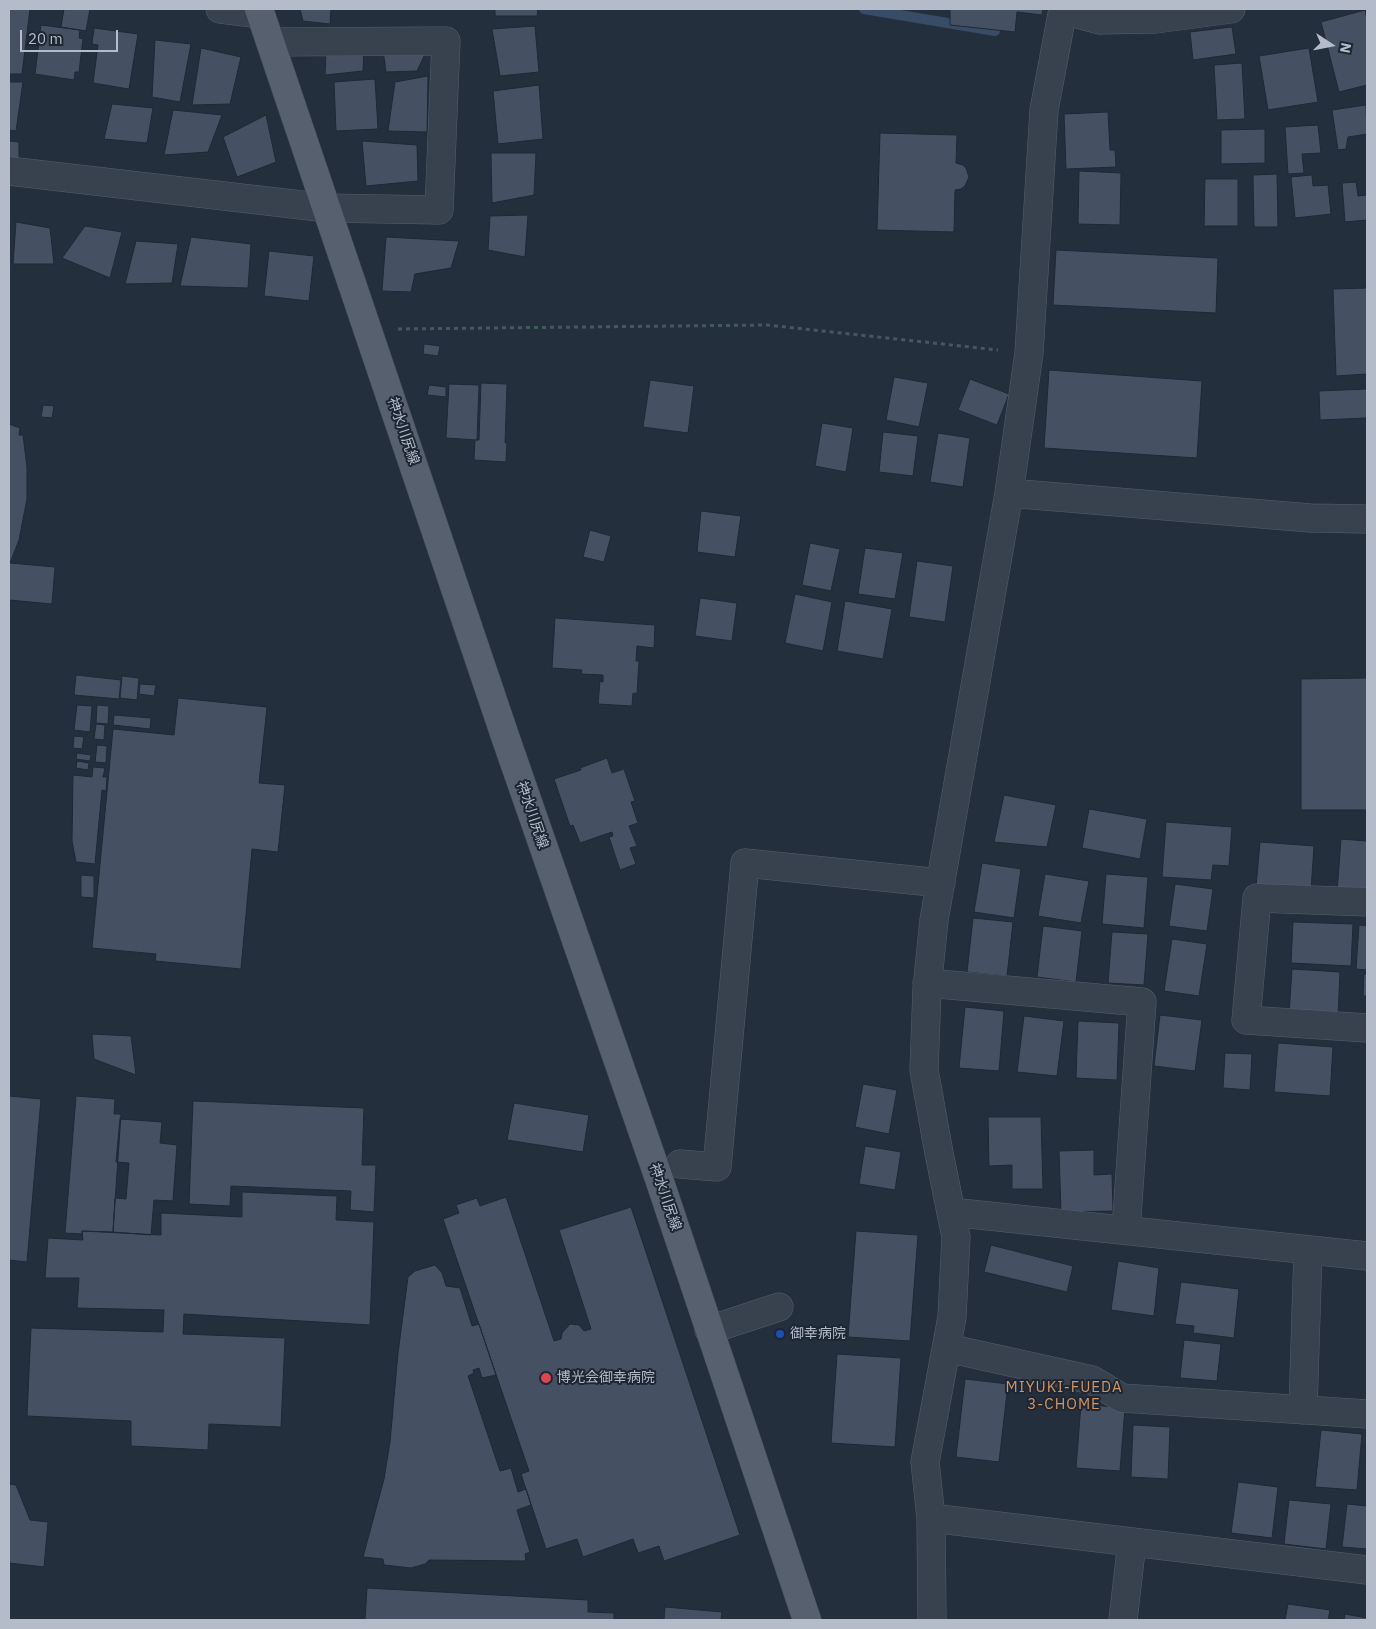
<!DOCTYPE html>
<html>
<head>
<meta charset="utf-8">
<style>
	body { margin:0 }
	#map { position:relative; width:1376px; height:1629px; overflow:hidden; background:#242f3e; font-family:"IBM Plex Sans",sans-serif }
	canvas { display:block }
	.frame { position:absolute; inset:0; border:10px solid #b4bcc9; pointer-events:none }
	.north { position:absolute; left:1306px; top:20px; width:50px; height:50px; -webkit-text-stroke:4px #1d2633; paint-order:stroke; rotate:101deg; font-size:14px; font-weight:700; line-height:20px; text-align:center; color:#b4bcc9 }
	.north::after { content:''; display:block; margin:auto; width:18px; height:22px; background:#b4bcc9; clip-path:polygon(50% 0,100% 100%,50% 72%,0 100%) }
	.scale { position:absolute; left:20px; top:30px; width:98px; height:22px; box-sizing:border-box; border:2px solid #b4bcc9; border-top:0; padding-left:6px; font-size:15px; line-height:18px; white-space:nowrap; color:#b4bcc9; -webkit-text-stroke:4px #1d2633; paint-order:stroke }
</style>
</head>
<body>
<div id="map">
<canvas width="1376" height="1629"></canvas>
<div class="frame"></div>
<div class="north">N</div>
<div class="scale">20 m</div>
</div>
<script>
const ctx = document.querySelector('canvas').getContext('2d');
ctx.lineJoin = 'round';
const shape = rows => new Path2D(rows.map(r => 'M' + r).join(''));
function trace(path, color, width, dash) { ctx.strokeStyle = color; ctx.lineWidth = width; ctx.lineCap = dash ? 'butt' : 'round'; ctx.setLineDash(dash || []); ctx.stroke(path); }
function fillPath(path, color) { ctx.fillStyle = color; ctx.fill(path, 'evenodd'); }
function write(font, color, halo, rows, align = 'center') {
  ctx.font = font + ' "IBM Plex Sans","Noto Sans JP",sans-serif'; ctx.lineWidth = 4; ctx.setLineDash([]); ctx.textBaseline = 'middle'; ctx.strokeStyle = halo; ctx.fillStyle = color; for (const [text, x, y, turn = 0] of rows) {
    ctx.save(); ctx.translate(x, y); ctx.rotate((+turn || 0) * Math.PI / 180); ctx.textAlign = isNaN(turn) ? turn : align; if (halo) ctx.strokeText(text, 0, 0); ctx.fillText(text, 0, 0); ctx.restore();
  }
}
trace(shape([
	[864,9,995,31]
]), '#394c67', 10);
const building = shape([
	[9,9,30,9,22,74,9,74,9,9],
	[64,9,90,9,86,31,61,27,64,9],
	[300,9,331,9,330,24,303,21,300,9],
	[495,9,538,9,537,16,495,16,495,9],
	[950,9,1043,9,1042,15,1017,12,1015,32,950,25,950,9],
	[1365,10,1367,20,1367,85,1339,92,1321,22,1365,10],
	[41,25,80,30,79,38,83,39,79,72,75,72,74,80,35,74,41,25],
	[535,26,539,72,500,76,492,29,535,26],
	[1232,27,1236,54,1193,60,1190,32,1232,27],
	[94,28,138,34,129,89,93,83,98,45,92,44,94,28],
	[155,40,191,44,180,102,152,97,155,40],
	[201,48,241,57,230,104,192,105,201,48],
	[364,48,363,71,325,75,326,51,364,48],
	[1309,48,1318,102,1268,110,1259,56,1309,48],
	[383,50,426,52,417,71,386,72,383,50],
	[1242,63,1245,119,1217,120,1214,65,1242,63],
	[428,76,427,132,388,131,395,82,428,76],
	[375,79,378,129,336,131,334,82,375,79],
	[9,82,23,82,16,131,9,130,9,82],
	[539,85,543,139,498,144,493,91,539,85],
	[112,104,153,108,147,143,104,139,112,104],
	[1366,105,1367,134,1348,137,1346,149,1338,150,1332,110,1366,105],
	[173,110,222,115,208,152,164,155,173,110],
	[1108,112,1110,150,1115,150,1116,167,1066,169,1064,114,1108,112],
	[266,115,276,162,237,177,223,137,266,115],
	[1318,125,1321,153,1302,154,1304,173,1288,174,1285,127,1318,125],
	[1265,129,1265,163,1221,164,1221,130,1265,129],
	[880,133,957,135,956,163,963,165,966,168,969,177,965,186,961,189,955,190,954,232,877,230,880,133],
	[9,141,19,142,19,164,9,162,9,141],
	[362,141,417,145,418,181,366,186,362,141],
	[491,153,536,153,534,195,492,203,491,153],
	[1079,171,1121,173,1120,225,1078,224,1079,171],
	[1277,174,1278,227,1254,227,1253,175,1277,174],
	[1312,175,1313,186,1328,185,1331,214,1295,218,1291,177,1312,175],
	[1205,179,1238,179,1238,226,1204,226,1205,179],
	[1356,182,1358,196,1367,195,1367,220,1345,222,1342,183,1356,182],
	[528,215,525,257,488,250,490,216,528,215],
	[16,222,50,228,54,264,13,264,16,222],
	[85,226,122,232,110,278,62,258,85,226],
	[191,237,251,244,248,288,180,286,191,237],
	[386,237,459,241,451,268,415,274,411,292,382,291,386,237],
	[136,241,178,244,172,283,125,284,136,241],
	[1056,250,1218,258,1216,313,1053,305,1056,250],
	[269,251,314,256,309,301,264,296,269,251],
	[1367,288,1367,374,1336,376,1333,289,1367,288],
	[424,344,440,346,438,356,423,354,424,344],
	[1049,370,1202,381,1197,458,1044,448,1049,370],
	[894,377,928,383,919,427,886,420,894,377],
	[970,379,1009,394,997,425,958,410,970,379],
	[650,380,694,386,688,433,643,427,650,380],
	[481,383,507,384,505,443,507,443,506,462,474,460,475,440,479,440,481,383],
	[449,384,479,385,477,440,446,438,449,384],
	[429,385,446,387,446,397,427,395,429,385],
	[1367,389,1367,418,1320,420,1319,391,1367,389],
	[43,405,54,406,52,418,41,417,43,405],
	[822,423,853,428,846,472,815,466,822,423],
	[9,424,20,428,19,435,23,435,27,467,27,499,19,540,10,563,55,567,52,604,9,600,9,424],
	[883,432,918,436,913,476,879,472,883,432],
	[938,433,970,438,963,487,930,482,938,433],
	[701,511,741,516,735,557,697,552,701,511],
	[590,530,611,536,604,562,583,557,590,530],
	[810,543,840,549,831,591,802,585,810,543],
	[865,548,903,553,895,599,858,594,865,548],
	[917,561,953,566,945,622,909,617,917,561],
	[795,594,832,602,823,651,785,643,795,594],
	[700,598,737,603,732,641,695,636,700,598],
	[845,601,892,609,883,659,837,651,845,601],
	[555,618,655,625,654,648,637,646,636,661,639,661,637,694,633,693,632,706,598,704,600,681,603,682,603,675,581,674,582,670,552,668,555,618],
	[76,675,121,680,119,699,74,695,76,675],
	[122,676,139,678,137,700,120,698,122,676],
	[1367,678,1367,810,1301,810,1301,679,1367,678],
	[140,684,156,685,154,696,139,694,140,684],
	[178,698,267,707,259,783,285,785,278,852,252,849,241,969,155,961,156,954,92,948,113,729,174,735,178,698],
	[77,705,92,706,90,732,74,730,77,705],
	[97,705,109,706,108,724,96,723,97,705],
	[114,715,151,718,150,729,113,725,114,715],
	[96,724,105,725,104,740,94,739,96,724],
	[74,736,84,737,82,749,73,748,74,736],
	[97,745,107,746,106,763,95,762,97,745],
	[77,753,91,755,90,761,76,759,77,753],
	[607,758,612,773,624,769,635,801,631,802,638,823,629,826,637,846,630,848,636,864,620,870,609,837,613,836,612,832,580,843,573,825,570,826,554,779,581,770,580,768,607,758],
	[77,761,89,763,88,770,76,768,77,761],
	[93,767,105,768,103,777,107,777,106,791,102,790,95,864,76,862,72,841,73,775,92,777,93,767],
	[1004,795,1056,805,1047,847,994,842,1004,795],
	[1089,809,1147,819,1140,859,1082,848,1089,809],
	[1166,822,1232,827,1229,866,1213,865,1211,880,1162,877,1166,822],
	[1341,839,1367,841,1367,895,1337,893,1341,839],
	[1260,842,1314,846,1311,891,1256,887,1260,842],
	[982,863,1021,869,1014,918,974,912,982,863],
	[1045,874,1089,881,1081,923,1038,916,1045,874],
	[1106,874,1148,877,1144,928,1102,924,1106,874],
	[81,875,94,876,94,898,81,897,81,875],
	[1175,884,1213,889,1207,931,1169,926,1175,884],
	[973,918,1013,922,1007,976,967,972,973,918],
	[1293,922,1353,924,1351,966,1291,963,1293,922],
	[1359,925,1367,926,1367,970,1356,969,1359,925],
	[1043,926,1082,931,1076,982,1037,977,1043,926],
	[1112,932,1148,934,1144,985,1108,983,1112,932],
	[1172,939,1207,944,1199,996,1164,991,1172,939],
	[1292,969,1340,972,1338,1017,1289,1015,1292,969],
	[1364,974,1367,974,1367,996,1363,996,1364,974],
	[965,1007,1004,1011,999,1071,959,1068,965,1007],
	[1160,1015,1202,1020,1195,1071,1154,1066,1160,1015],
	[1024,1016,1064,1021,1057,1076,1017,1072,1024,1016],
	[1078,1021,1119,1023,1117,1080,1076,1078,1078,1021],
	[92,1034,131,1036,136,1075,94,1059,92,1034],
	[1278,1043,1333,1047,1330,1096,1274,1092,1278,1043],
	[1225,1053,1252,1054,1250,1090,1223,1088,1225,1053],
	[863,1084,897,1090,889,1134,855,1127,863,1084],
	[9,1096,41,1099,27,1262,9,1260,9,1096],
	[76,1096,115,1099,114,1114,121,1114,113,1232,82,1231,82,1234,65,1233,76,1096],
	[193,1101,364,1108,362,1165,376,1165,374,1212,350,1210,351,1191,231,1186,230,1206,189,1204,193,1101],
	[514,1103,589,1115,583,1152,507,1140,514,1103],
	[988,1117,1041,1117,1043,1189,1012,1189,1012,1165,989,1166,988,1117],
	[120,1119,162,1122,160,1143,177,1145,173,1201,154,1200,151,1235,113,1232,115,1198,126,1199,129,1163,116,1162,120,1119],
	[865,1146,901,1152,895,1190,859,1184,865,1146],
	[1094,1150,1094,1175,1112,1174,1113,1211,1061,1212,1059,1151,1094,1150],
	[242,1192,337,1196,336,1220,374,1222,370,1325,184,1314,183,1334,285,1338,281,1427,209,1424,208,1450,131,1446,131,1421,27,1416,31,1328,163,1332,164,1310,77,1308,79,1278,45,1278,48,1238,83,1240,82,1231,161,1235,161,1213,242,1217,242,1192],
	[506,1197,554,1341,561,1339,562,1333,570,1324,579,1325,584,1331,591,1329,559,1230,631,1207,740,1535,664,1561,659,1546,638,1553,633,1539,583,1557,577,1539,546,1549,521,1474,529,1471,443,1219,459,1213,456,1205,477,1198,480,1206,506,1197],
	[856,1231,918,1235,910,1341,848,1337,856,1231],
	[991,1245,1073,1266,1067,1292,984,1272,991,1245],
	[1118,1261,1159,1268,1154,1316,1111,1310,1118,1261],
	[435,1265,442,1273,446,1286,460,1288,472,1326,479,1324,496,1375,482,1378,479,1368,473,1370,474,1373,468,1376,500,1471,511,1468,518,1492,526,1489,531,1505,517,1510,530,1552,525,1554,526,1561,429,1560,425,1564,411,1568,384,1565,383,1559,363,1557,384,1479,390,1442,398,1353,408,1277,415,1271,435,1265],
	[1181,1282,1239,1289,1234,1338,1193,1333,1194,1326,1175,1324,1181,1282],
	[1184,1340,1221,1344,1217,1381,1180,1378,1184,1340],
	[837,1354,901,1358,895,1447,831,1443,837,1354],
	[965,1379,1008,1384,999,1462,956,1457,965,1379],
	[1081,1404,1125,1408,1120,1471,1076,1468,1081,1404],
	[1133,1425,1170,1427,1168,1479,1131,1477,1133,1425],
	[1321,1430,1362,1434,1357,1490,1315,1487,1321,1430],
	[1238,1482,1278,1487,1272,1538,1231,1533,1238,1482],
	[9,1484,16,1485,30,1520,48,1522,44,1567,9,1563,9,1484],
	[1289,1500,1331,1504,1326,1549,1284,1544,1289,1500],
	[1347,1504,1367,1506,1367,1549,1342,1547,1347,1504],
	[367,1588,588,1600,588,1612,614,1613,614,1620,365,1620,367,1588],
	[1288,1604,1330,1610,1328,1620,1285,1620,1288,1604],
	[665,1607,722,1612,721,1620,664,1620,665,1607],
	[1345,1614,1367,1618,1367,1620,1344,1620,1345,1614]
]);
fillPath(building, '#455162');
trace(building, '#1f2835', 1);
const minor = shape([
	[220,9,261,14],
	[1063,10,1100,20,1156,19,1231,9],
	[9,171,327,208,439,210,446,41,271,42],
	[1009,493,1310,518,1367,519],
	[1367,902,1257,898,1246,1020,1367,1028],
	[927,983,1142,1002,1126,1230],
	[680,1164,717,1167,745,863,941,883],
	[951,1212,1367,1256],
	[709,1330,779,1307],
	[947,1348,1092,1380,1122,1398,1367,1414],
	[1303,1410,1308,1250],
	[931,1518,1367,1570],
	[932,1620,931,1518,925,1462,952,1317,956,1237,939,1153,924,1070,927,989,934,920,1009,493,1029,353,1044,110,1063,9],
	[1123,1620,1132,1542]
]);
const major = shape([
	[259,9,506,739,658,1176,807,1620]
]);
trace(minor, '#565f6c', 29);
trace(major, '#414a57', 29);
trace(shape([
	[398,329,767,325,998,350]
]), '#44595c', 3, [4, 4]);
trace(minor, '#38414e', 28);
trace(major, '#56606e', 28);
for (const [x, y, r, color] of [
	[780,1334,5,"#1a4fb4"],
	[546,1378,6,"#e0444e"]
]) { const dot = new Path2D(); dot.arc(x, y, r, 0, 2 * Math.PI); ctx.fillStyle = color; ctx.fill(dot); trace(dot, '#1d2633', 2); }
write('14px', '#b4bcc9', '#1d2633', [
	["神水川尻線",403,431,71],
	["神水川尻線",532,815,71],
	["神水川尻線",665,1197,71]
]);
write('14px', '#b4bcc9', '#1d2633', [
	["御幸病院",790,1334],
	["博光会御幸病院",557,1378]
], 'left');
ctx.letterSpacing = '1px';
write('15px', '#d59563', '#1d2633', [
	["MIYUKI-FUEDA",1064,1388],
	["3-CHOME",1064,1405]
]);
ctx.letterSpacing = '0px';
</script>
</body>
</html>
